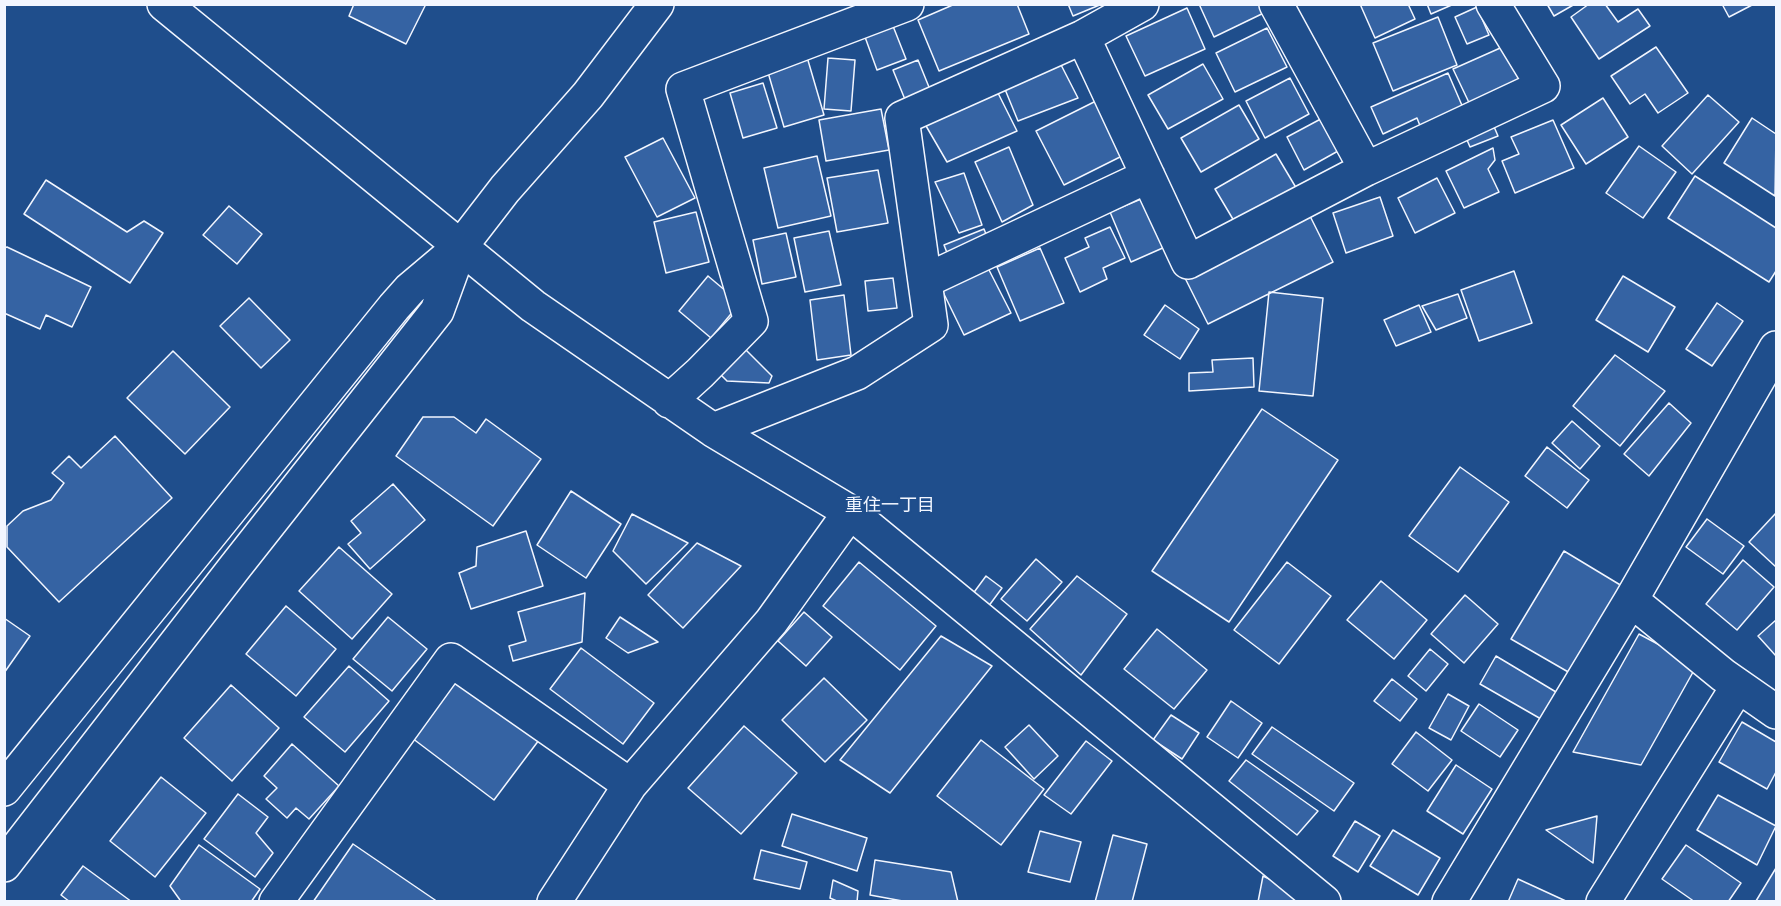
<!DOCTYPE html>
<html>
<head>
<meta charset="utf-8">
<style>
	body { margin:0 }
	#map { position:relative; width:1781px; height:906px; overflow:hidden; background:#1f4e8c; font-family:"Crimson Pro",serif }
	canvas { display:block }
	.frame { position:absolute; inset:0; border:6px solid #f2f6ff; pointer-events:none }
</style>
</head>
<body>
<div id="map">
<canvas width="1781" height="906"></canvas>
<div class="frame"></div>
</div>
<script>
const ctx = document.querySelector('canvas').getContext('2d');
ctx.lineJoin = 'round';
function fillPath(path, color) { ctx.fillStyle = color; ctx.fill(path, 'evenodd'); }
const shape = rows => new Path2D(rows.map(r => 'M' + r).join(''));
function trace(path, color, width, dash) { ctx.strokeStyle = color; ctx.lineWidth = width; ctx.lineCap = dash ? 'butt' : 'round'; ctx.setLineDash(dash || []); ctx.stroke(path); }
function write(font, color, halo, rows, align = 'center') {
  ctx.font = font + ' "Crimson Pro","Noto Sans JP",serif'; ctx.lineWidth = 4.5; ctx.setLineDash([]); ctx.textBaseline = 'middle'; ctx.strokeStyle = halo; ctx.fillStyle = color; for (const [text, x, y, turn = 0] of rows) {
    ctx.save(); ctx.translate(x, y); ctx.rotate((+turn || 0) * Math.PI / 180); ctx.textAlign = isNaN(turn) ? turn : align; if (halo) ctx.strokeText(text, 0, 0); ctx.fillText(text, 0, 0); ctx.restore();
  }
}
const building = shape([
	[354,4,426,4,406,44,349,16,354,4],
	[955,4,1017,4,1029,34,939,71,918,20,955,4],
	[1068,4,1102,4,1073,16,1068,4],
	[1199,4,1268,4,1270,10,1214,37,1199,4],
	[1360,4,1408,4,1415,19,1375,38,1360,4],
	[1427,4,1454,4,1431,14,1427,4],
	[1547,4,1575,4,1554,16,1547,4],
	[1589,4,1605,4,1618,22,1638,9,1650,26,1599,59,1571,17,1589,4],
	[1722,4,1754,4,1729,17,1722,4],
	[1477,7,1489,35,1467,44,1455,17,1477,7],
	[1187,8,1205,49,1145,76,1126,36,1187,8],
	[1438,17,1457,65,1393,91,1373,43,1438,17],
	[893,26,906,59,877,70,865,37,893,26],
	[1267,28,1287,67,1235,92,1216,53,1267,28],
	[1507,45,1526,87,1473,111,1453,69,1507,45],
	[1656,47,1688,93,1658,113,1645,94,1630,104,1611,76,1656,47],
	[807,57,824,115,784,127,767,69,807,57],
	[1057,57,1078,98,1018,121,1002,82,1057,57],
	[828,58,855,60,851,111,824,109,828,58],
	[918,60,931,92,906,102,893,70,918,60],
	[1203,64,1223,99,1168,129,1148,95,1203,64],
	[1448,73,1467,117,1424,136,1417,118,1383,134,1371,107,1448,73],
	[1290,78,1309,114,1265,138,1246,101,1290,78],
	[763,83,777,128,743,138,730,93,763,83],
	[995,87,1017,131,947,162,922,119,995,87],
	[1708,95,1739,122,1692,174,1662,146,1708,95],
	[1603,98,1628,137,1586,164,1561,125,1603,98],
	[1100,99,1128,153,1064,185,1036,131,1100,99],
	[1239,105,1259,139,1201,172,1181,138,1239,105],
	[881,109,889,150,826,161,819,120,881,109],
	[1330,114,1347,146,1304,170,1287,137,1330,114],
	[1752,118,1776,134,1775,196,1724,163,1752,118],
	[1553,120,1574,168,1515,193,1502,161,1519,154,1511,137,1553,120],
	[1492,122,1498,136,1470,147,1464,133,1492,122],
	[663,138,695,198,657,217,625,157,663,138],
	[1639,146,1676,172,1643,218,1606,193,1639,146],
	[1009,147,1033,205,1002,222,975,162,1009,147],
	[1493,148,1495,160,1488,169,1499,192,1464,208,1446,171,1493,148],
	[1276,154,1298,191,1237,226,1215,189,1276,154],
	[817,156,831,216,778,228,764,168,817,156],
	[878,170,888,223,837,232,827,178,878,170],
	[964,173,982,225,959,233,935,182,964,173],
	[1695,176,1776,228,1776,271,1769,282,1668,218,1695,176],
	[1437,178,1455,213,1415,233,1398,198,1437,178],
	[46,180,127,232,144,221,163,233,130,283,24,214,46,180],
	[1153,194,1174,243,1131,262,1110,212,1153,194],
	[1380,197,1393,236,1346,253,1333,213,1380,197],
	[229,206,262,234,237,264,203,235,229,206],
	[696,212,709,262,666,273,654,222,696,212],
	[1309,214,1333,262,1208,324,1184,276,1309,214],
	[1110,227,1125,258,1103,268,1107,279,1080,292,1065,258,1089,247,1085,238,1110,227],
	[984,229,989,242,949,258,944,245,984,229],
	[829,231,841,285,805,292,794,238,829,231],
	[786,233,796,277,762,284,753,240,786,233],
	[7,247,91,287,72,327,46,315,40,329,4,313,4,248,7,247],
	[1040,248,1064,303,1020,321,997,267,1040,248],
	[988,268,1011,313,964,335,942,290,988,268],
	[1514,271,1532,323,1479,341,1461,290,1514,271],
	[708,276,740,303,711,338,679,311,708,276],
	[1623,276,1675,307,1648,352,1596,320,1623,276],
	[893,278,897,308,868,311,865,281,893,278],
	[1269,292,1323,298,1313,396,1259,391,1269,292],
	[1458,294,1467,318,1436,330,1422,306,1458,294],
	[844,295,851,355,817,360,810,300,844,295],
	[249,298,290,340,261,368,220,326,249,298],
	[1717,303,1743,321,1712,366,1686,349,1717,303],
	[1165,305,1199,329,1180,359,1144,335,1165,305],
	[1419,305,1431,332,1396,346,1384,320,1419,305],
	[737,341,772,376,769,383,727,381,712,366,737,341],
	[173,351,230,407,185,454,127,398,173,351],
	[1615,355,1665,391,1620,446,1573,406,1615,355],
	[1253,358,1254,387,1189,391,1189,373,1213,372,1212,360,1253,358],
	[1669,403,1691,423,1649,476,1624,454,1669,403],
	[1262,409,1338,460,1229,622,1152,571,1262,409],
	[423,417,454,417,476,433,486,419,541,459,493,526,396,456,423,417],
	[1572,421,1600,446,1580,469,1552,443,1572,421],
	[115,436,172,498,59,602,7,547,7,526,23,511,51,500,64,483,52,473,69,456,81,468,115,436],
	[1547,447,1589,480,1567,508,1525,476,1547,447],
	[1460,467,1509,502,1458,572,1409,536,1460,467],
	[393,484,425,520,370,569,348,544,361,533,351,521,393,484],
	[571,491,621,524,586,578,537,545,571,491],
	[1776,513,1776,567,1749,542,1776,513],
	[632,514,688,543,646,584,613,551,632,514],
	[1707,519,1744,546,1723,574,1686,547,1707,519],
	[526,531,543,586,471,609,459,573,476,566,477,547,526,531],
	[697,543,741,566,683,628,648,595,697,543],
	[339,547,392,594,352,639,299,591,339,547],
	[1564,551,1622,586,1570,673,1511,639,1564,551],
	[1036,559,1062,582,1027,621,1001,599,1036,559],
	[1743,560,1774,587,1737,630,1706,604,1743,560],
	[859,562,936,626,900,670,823,606,859,562],
	[1287,562,1331,596,1279,664,1234,630,1287,562],
	[986,576,1002,588,988,607,972,595,986,576],
	[1077,576,1127,614,1081,675,1030,629,1077,576],
	[1381,581,1427,620,1394,659,1347,620,1381,581],
	[585,593,582,642,513,661,509,646,526,641,518,612,585,593],
	[1465,595,1498,624,1464,663,1431,634,1465,595],
	[286,606,336,649,296,696,246,654,286,606],
	[804,612,832,637,806,666,778,641,804,612],
	[388,617,427,649,392,691,353,659,388,617],
	[620,617,658,642,628,653,606,638,620,617],
	[4,618,30,636,4,673,4,618],
	[1776,620,1776,656,1758,636,1776,620],
	[1157,629,1207,670,1174,709,1124,669,1157,629],
	[1639,634,1697,665,1641,765,1573,752,1639,634],
	[941,636,992,666,890,793,840,760,941,636],
	[581,648,654,703,623,744,550,689,581,648],
	[1430,649,1448,664,1426,691,1408,676,1430,649],
	[1496,656,1556,692,1541,719,1480,684,1496,656],
	[349,666,389,701,345,752,304,717,349,666],
	[458,678,539,740,494,800,412,738,458,678],
	[824,678,867,720,825,762,782,720,824,678],
	[1392,679,1417,699,1400,721,1374,701,1392,679],
	[231,685,279,728,232,781,184,738,231,685],
	[1448,694,1469,706,1451,740,1429,728,1448,694],
	[1231,701,1262,723,1238,758,1207,737,1231,701],
	[1479,704,1518,730,1500,757,1461,731,1479,704],
	[1171,715,1199,733,1182,759,1153,740,1171,715],
	[1742,722,1776,742,1776,772,1767,789,1719,762,1742,722],
	[1029,725,1058,756,1034,779,1005,747,1029,725],
	[744,726,797,773,741,834,688,788,744,726],
	[1272,727,1354,783,1334,811,1252,754,1272,727],
	[1416,732,1452,760,1428,791,1392,764,1416,732],
	[981,740,1044,789,1001,845,937,796,981,740],
	[1086,741,1112,761,1071,814,1044,795,1086,741],
	[292,744,339,786,309,819,296,808,287,818,266,799,277,788,264,776,292,744],
	[1246,760,1318,811,1297,835,1229,781,1246,760],
	[1456,765,1492,789,1463,834,1427,811,1456,765],
	[161,777,206,813,155,877,110,841,161,777],
	[238,794,268,817,256,833,273,853,255,877,204,839,238,794],
	[1718,795,1776,826,1757,865,1697,830,1718,795],
	[792,814,867,838,857,871,782,846,792,814],
	[1597,816,1593,863,1546,830,1597,816],
	[1355,821,1380,836,1358,872,1333,856,1355,821],
	[1393,830,1440,858,1418,895,1370,866,1393,830],
	[1040,831,1081,842,1070,882,1028,872,1040,831],
	[1113,835,1147,844,1132,902,1095,902,1113,835],
	[353,844,438,902,313,902,353,844],
	[199,845,260,889,251,902,179,902,180,900,170,886,199,845],
	[1686,845,1741,883,1728,902,1695,902,1662,879,1686,845],
	[761,850,807,862,800,889,754,879,761,850],
	[875,860,951,872,958,902,908,902,870,895,875,860],
	[83,866,132,902,70,902,61,895,83,866],
	[1776,868,1776,902,1756,901,1776,868],
	[1263,876,1316,901,1316,902,1258,902,1263,876],
	[1518,879,1568,902,1508,902,1518,879],
	[833,880,858,891,857,902,839,902,830,898,833,880]
]);
fillPath(building, '#3563a3');
trace(building, '#f2f6ff', 1.5);
const minor = shape([
	[164,4,533,306,713,430,850,512,1324,902],
	[1276,4,1366,169],
	[1083,37,1188,262,1366,169,1543,86,1493,4],
	[925,281,1148,176],
	[669,401,700,373,751,321,683,89,907,4],
	[713,430,857,373,931,325,902,118,1083,37,1142,4],
	[1631,600,1723,675,1776,712],
	[4,789,394,307,410,289,461,246,505,189,588,95,657,4],
	[4,865,235,567,437,311,460,248],
	[276,902,451,660,630,785],
	[554,902,630,785,771,622,850,512],
	[1449,902,1631,600,1776,348],
	[1603,902,1738,686]
]);
trace(minor, '#f2f6ff', 36);
trace(minor, '#1f4e8c', 33);
write('18px', '#f2f6ff', '#1f4e8c', [
	["重住一丁目",890,505]
]);
</script>
</body>
</html>
